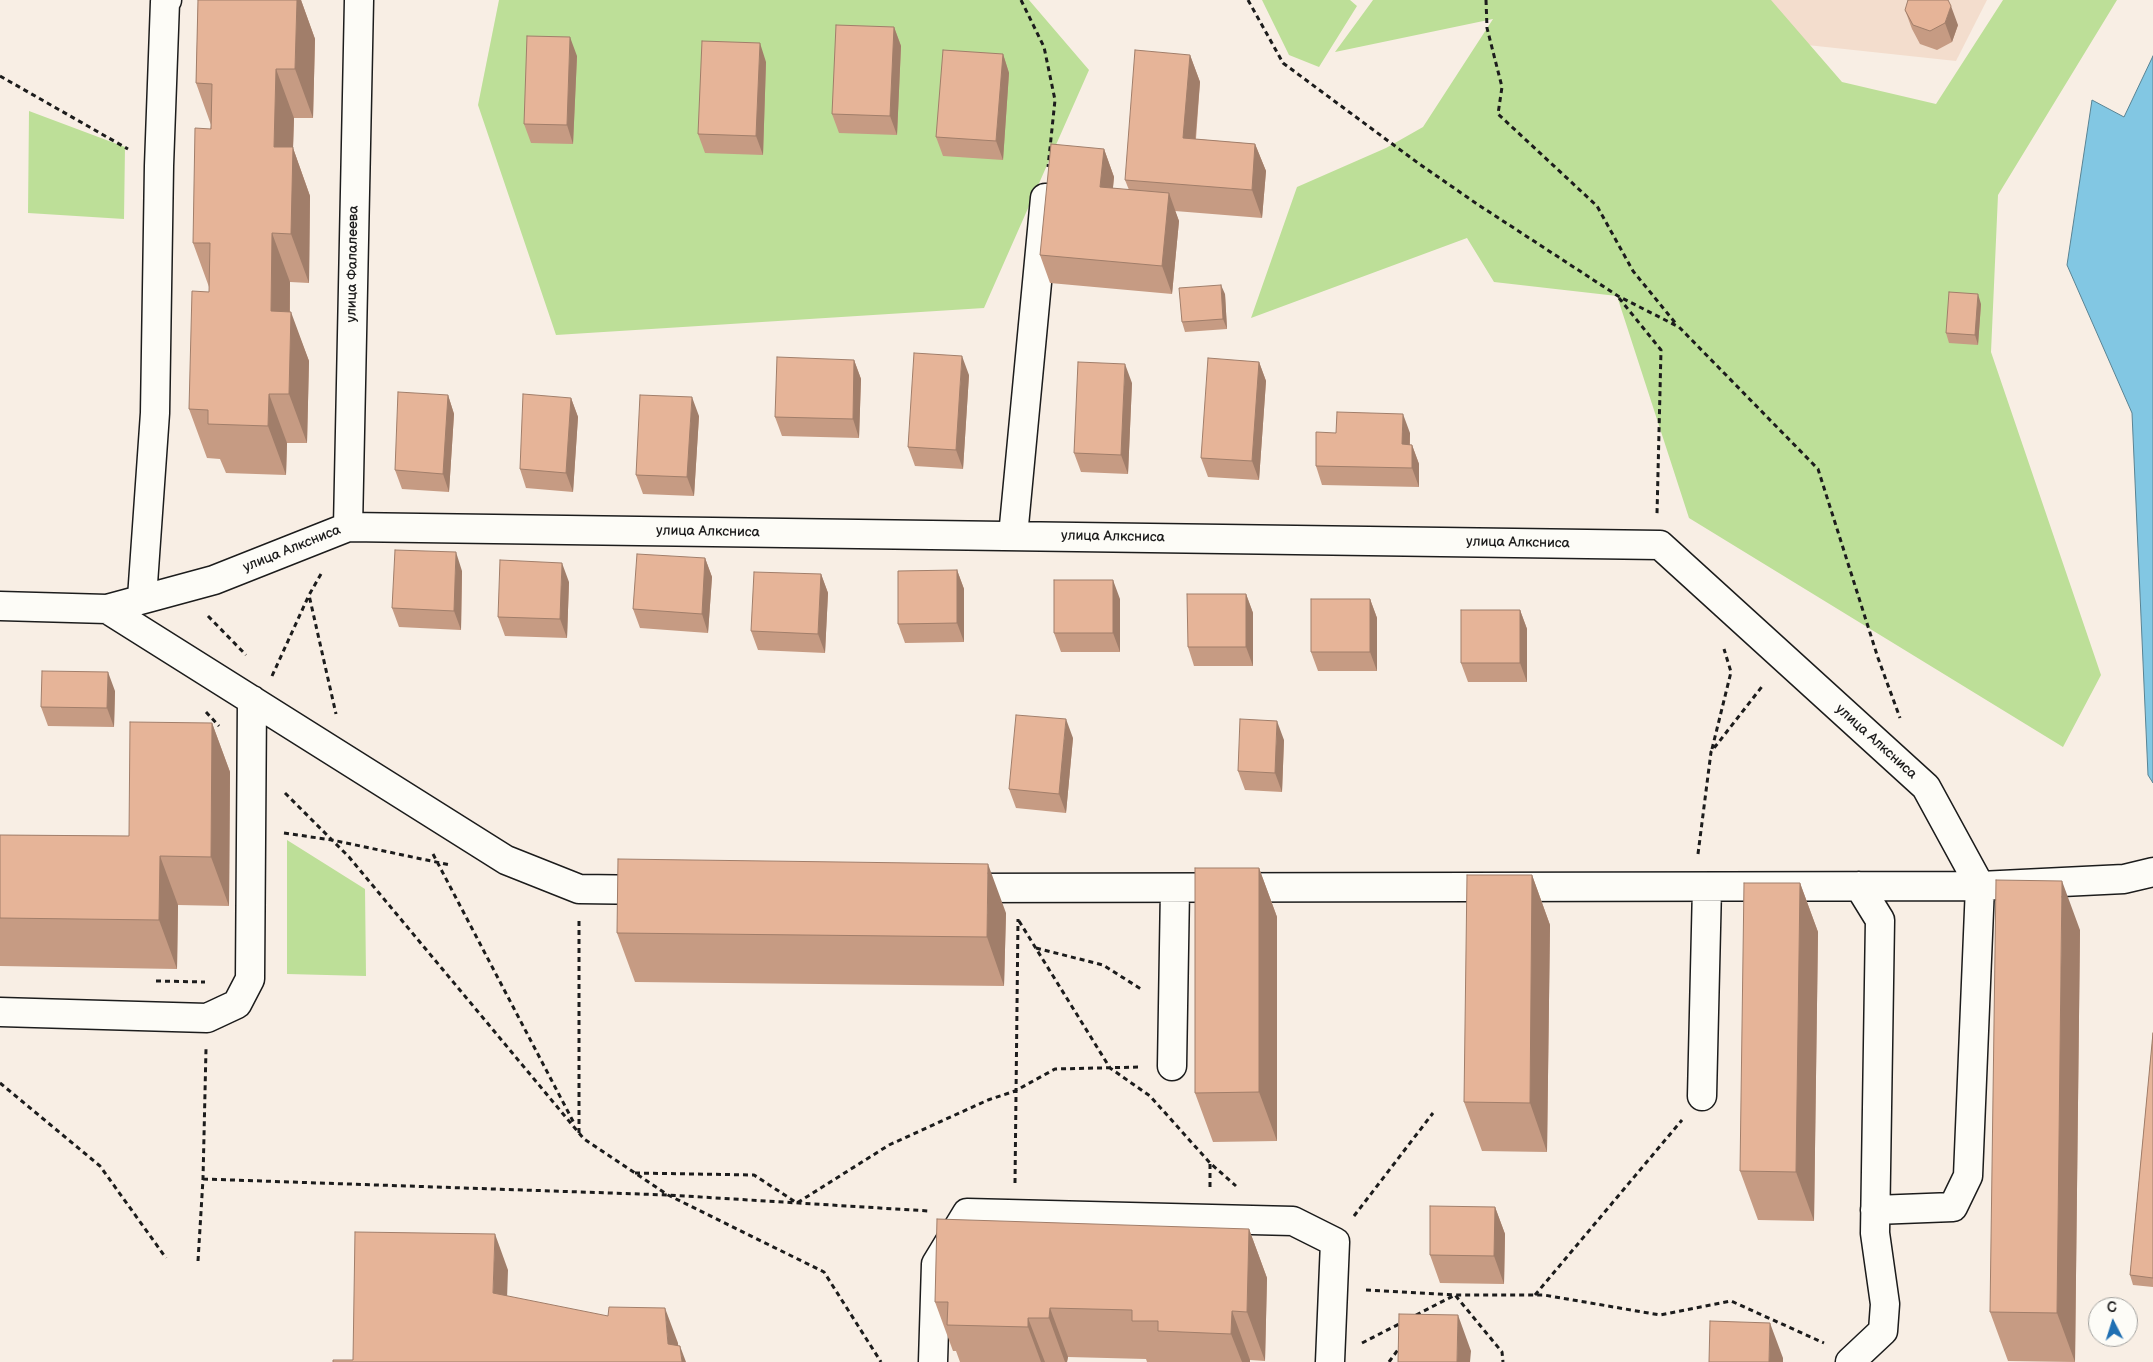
<!DOCTYPE html>
<html>
<head>
<meta charset="utf-8">
<style>
	body { margin:0 }
	#map { position:relative; width:2153px; height:1362px; overflow:hidden; background:#f8eee4; font-family:"Balsamiq Sans",sans-serif }
	canvas { display:block }
	.north { position:absolute; left:2088px; top:1297px; width:50px; height:50px; box-sizing:border-box; background:#fdfcf7; border:1px solid #a3a29f; border-radius:50%; rotate:355deg; font-size:14px; font-weight:700; line-height:20px; text-align:center; color:#1c1c1c }
	.north::after { content:''; display:block; margin:auto; width:18px; height:22px; background:#1f6fb2; clip-path:polygon(50% 0,100% 100%,50% 72%,0 100%) }
</style>
</head>
<body>
<div id="map">
<canvas width="2153" height="1362"></canvas>
<div class="north">С</div>
</div>
<script>
const ctx = document.querySelector('canvas').getContext('2d');
ctx.lineJoin = 'round';
function fillPath(path, color) { ctx.fillStyle = color; ctx.fill(path, 'evenodd'); }
const shape = rows => new Path2D(rows.map(r => 'M' + r).join(''));
function trace(path, color, width, dash) { ctx.strokeStyle = color; ctx.lineWidth = width; ctx.lineCap = dash ? 'butt' : 'round'; ctx.setLineDash(dash || []); ctx.stroke(path); }
function write(font, color, halo, rows, align = 'center') {
  ctx.font = font + ' "Balsamiq Sans",sans-serif'; ctx.lineWidth = 5; ctx.setLineDash([]); ctx.textBaseline = 'middle'; ctx.strokeStyle = halo; ctx.fillStyle = color; for (const [text, x, y, turn = 0] of rows) {
    ctx.save(); ctx.translate(x, y); ctx.rotate((+turn || 0) * Math.PI / 180); ctx.textAlign = isNaN(turn) ? turn : align; if (halo) ctx.strokeText(text, 0, 0); ctx.fillText(text, 0, 0); ctx.restore();
  }
}
fillPath(shape([
	[1711,0,1987,0,1956,61,1742,38]
]), '#f3ddcd');
fillPath(shape([
	[499,0,1029,0,1089,70,984,308,556,335,478,105],
	[1262,0,1350,0,1357,6,1319,67,1289,55],
	[1373,0,1771,0,1842,82,1936,104,2003,0,2117,0,1998,195,1991,352,2101,675,2063,747,1689,518,1617,296,1494,282,1467,238,1251,318,1297,187,1386,148,1423,127,1493,19,1335,52],
	[29,111,125,147,124,219,28,213],
	[287,840,365,889,366,976,287,974]
]), '#bddf98');
const water = shape([
	[2153,56,2153,783,2148,775,2132,413,2067,265,2092,100,2124,117,2153,56]
]);
fillPath(water, '#82c7e3');
trace(water, '#598393', 1);
const minor = shape([
	[348,527,359,0],
	[1013,536,1045,198],
	[142,598,155,413,159,166,165,2,167,0],
	[0,606,107,609,214,580,348,527,1660,545,1926,787,1980,886,1968,1176,1953,1207,1875,1210],
	[107,609,506,860,579,889,655,890],
	[960,888,1980,886,2124,879,2153,872],
	[0,1012,207,1018,237,1004,250,979,252,700],
	[1172,1066,1175,889],
	[1702,1096,1707,887],
	[933,1362,936,1264,967,1213,1293,1221,1335,1242,1330,1362],
	[1850,1362,1883,1331,1885,1304,1875,1233,1880,920,1859,886]
]);
trace(minor, '#1c1c1c', 31);
trace(shape([
	[1021,0,1044,47,1055,100,1048,167],
	[1248,0,1283,63,1418,163,1477,204,1618,296,1679,327,1818,469,1878,658,1900,718],
	[1486,0,1487,28,1502,87,1498,114,1597,206,1633,271,1677,325],
	[0,76,128,149],
	[1619,298,1661,350,1657,514],
	[321,574,309,595,336,714],
	[208,616,246,655],
	[272,676,309,595],
	[206,712,219,726],
	[1712,749,1731,672,1724,649],
	[285,793,349,857,584,1139,668,1195,824,1272,881,1362],
	[284,833,332,840,450,865],
	[433,854,575,1125],
	[1698,854,1711,752,1764,684],
	[579,921,579,1133],
	[1019,921,1110,1068,1150,1096,1210,1163,1236,1186],
	[1036,948,1103,965,1141,989],
	[156,981,205,982],
	[0,1083,100,1166,166,1258],
	[635,1173,754,1175,797,1203,889,1145,988,1100,1015,1091,1055,1069,1140,1067],
	[203,1179,668,1195,929,1211],
	[1015,1183,1018,919],
	[1210,1187,1210,1164],
	[1354,1216,1433,1113],
	[198,1261,203,1179,206,1049],
	[1366,1290,1455,1295,1502,1352,1503,1362],
	[1535,1295,1682,1120],
	[1416,1315,1455,1295,1544,1295,1660,1315,1731,1301,1824,1343],
	[1362,1343,1401,1323],
	[1389,1362,1400,1347]
]), '#1c1c1c', 3, [5, 4]);
trace(minor, '#fdfcf7', 28);
fillPath(shape([
	[198,0,301,0,315,39,313,118,294,118,293,148,310,196,309,283,290,282,290,312,309,361,307,443,287,443,286,475,226,473,220,459,207,458,189,409,209,292,209,287,193,243,211,125,196,83],
	[1905,10,1958,25,1952,42,1937,50,1920,44,1912,29],
	[894,27,901,46,897,135,839,133,832,114],
	[1003,54,1009,73,1003,160,943,156,936,137],
	[1190,55,1200,82,1196,139,1255,144,1266,171,1262,218,1175,211,1179,221,1172,294,1050,283,1040,255,1104,149,1114,177,1113,188,1129,190,1125,180],
	[577,56,573,144,531,143,524,124],
	[766,62,763,155,705,153,698,134],
	[1225,294,1227,329,1185,332,1182,322],
	[1981,304,1978,345,1949,343,1946,333],
	[854,360,861,379,859,438,782,436,775,417],
	[1259,362,1266,381,1259,480,1208,477,1201,458],
	[969,375,963,469,915,466,908,447],
	[1132,383,1128,474,1081,472,1074,453],
	[448,395,454,414,449,492,402,489,395,470],
	[571,398,578,417,573,492,526,488,520,469],
	[699,416,694,496,643,494,636,475],
	[1336,433,1410,433,1410,445,1412,445,1419,464,1419,487,1322,485,1316,466],
	[705,558,712,577,708,633,640,628,633,609],
	[957,570,964,589,964,642,905,643,898,624],
	[462,571,461,630,399,627,392,608],
	[821,574,828,593,825,653,758,650,751,631],
	[569,582,567,638,505,636,498,617],
	[1246,594,1253,613,1253,666,1194,666,1188,647],
	[1120,599,1120,652,1061,652,1054,633],
	[1370,599,1377,618,1377,671,1318,671,1311,652],
	[1520,610,1527,629,1527,682,1468,682,1461,663],
	[115,691,114,727,48,726,41,707],
	[212,723,230,772,229,906,178,905,177,969,0,966,0,835,129,836],
	[1073,738,1066,813,1016,808,1009,789],
	[1284,740,1282,792,1245,790,1238,771],
	[1259,868,1277,917,1277,1141,1213,1142,1195,1093],
	[1532,875,1550,925,1547,1152,1482,1151,1464,1102],
	[1800,883,1818,932,1814,1221,1758,1220,1740,1171],
	[1006,913,1004,986,635,982,617,933],
	[2080,930,2075,1362,2008,1361,1990,1312],
	[2153,1033,2153,1287,2133,1285,2130,1275],
	[1495,1207,1505,1234,1504,1284,1440,1283,1430,1255],
	[1249,1229,1267,1278,1265,1361,1250,1360,1250,1362,1147,1362,1146,1359,1068,1357,1067,1362,960,1362,956,1351,953,1351,935,1302]
]), '#c69b83');
fillPath(shape([
	[297,0,301,0,315,39,313,118,295,69],
	[1951,6,1958,25,1952,42,1945,23],
	[894,27,901,46,897,135,890,116],
	[570,37,577,56,573,144,567,125],
	[760,43,766,62,763,155,756,136],
	[1003,54,1009,73,1003,160,996,141],
	[1190,55,1200,82,1193,166,1183,138],
	[276,69,294,118,293,148,310,196,309,283,291,234,274,147],
	[1255,144,1266,171,1262,218,1252,190],
	[1104,149,1114,177,1110,215,1100,187],
	[1169,193,1179,221,1172,294,1162,266],
	[272,233,290,282,289,360,271,311],
	[1221,285,1225,294,1227,329,1223,319],
	[1978,294,1981,304,1978,345,1975,335],
	[291,312,309,361,307,443,289,394],
	[962,356,969,375,963,469,956,450],
	[854,360,861,379,859,438,853,419],
	[1259,362,1266,381,1259,480,1252,461],
	[1125,364,1132,383,1128,474,1121,455],
	[269,394,287,443,286,475,268,426],
	[448,395,454,414,449,492,443,474],
	[692,397,699,416,694,496,687,477],
	[571,398,578,417,573,492,566,473],
	[1403,414,1410,433,1409,463,1402,444],
	[1412,445,1419,464,1419,487,1412,468],
	[456,552,462,571,461,630,454,611],
	[705,558,712,577,708,633,702,614],
	[562,563,569,582,567,638,560,619],
	[957,570,964,589,964,642,957,623],
	[821,574,828,593,825,653,818,634],
	[1113,580,1120,599,1120,652,1113,633],
	[1246,594,1253,613,1253,666,1246,647],
	[1370,599,1377,618,1377,671,1370,652],
	[1520,610,1527,629,1527,682,1520,663],
	[108,672,115,691,114,727,107,708],
	[1066,719,1073,738,1066,813,1059,794],
	[1277,721,1284,740,1282,792,1275,773],
	[212,723,230,772,229,906,211,857],
	[160,856,178,905,177,969,159,920],
	[988,864,1006,913,1004,986,987,937],
	[1259,868,1277,917,1277,1141,1259,1092],
	[1532,875,1550,925,1547,1152,1530,1103],
	[2062,881,2080,930,2075,1362,2057,1313],
	[1800,883,1818,932,1814,1221,1796,1172],
	[1495,1207,1505,1234,1504,1284,1494,1256],
	[1249,1229,1267,1278,1265,1361,1247,1312],
	[495,1234,508,1270,506,1328,493,1293],
	[665,1308,678,1343,679,1362,668,1344],
	[1050,1308,1068,1357,1067,1362,1065,1362,1049,1318],
	[1232,1311,1250,1360,1250,1362,1242,1362,1231,1334],
	[1458,1315,1471,1351,1470,1362,1457,1362],
	[1028,1318,1045,1362,1041,1362,1028,1327],
	[1770,1323,1783,1358,1783,1362,1769,1362],
	[680,1346,686,1362,682,1362]
]), '#a17e6a');
const building = shape([
	[198,0,297,0,295,69,276,69,274,147,293,147,291,234,272,233,271,311,291,312,289,394,269,394,268,426,208,424,208,410,189,409,192,291,209,292,210,243,193,243,195,128,211,129,212,84,196,83,198,0],
	[1908,0,1948,0,1951,6,1945,23,1930,31,1913,25,1905,10,1908,0],
	[836,25,894,27,890,116,832,114,836,25],
	[527,36,570,37,567,125,524,124,527,36],
	[702,41,760,43,756,136,698,134,702,41],
	[943,50,1003,54,996,141,936,137,943,50],
	[1135,50,1190,55,1183,138,1255,144,1252,190,1125,180,1135,50],
	[1051,144,1104,149,1100,187,1169,193,1162,266,1040,255,1051,144],
	[1221,285,1223,319,1182,322,1179,288,1221,285],
	[1949,292,1978,294,1975,335,1946,333,1949,292],
	[914,353,962,356,956,450,908,447,914,353],
	[777,357,854,360,853,419,775,417,777,357],
	[1208,358,1259,362,1252,461,1201,458,1208,358],
	[1078,362,1125,364,1121,455,1074,453,1078,362],
	[398,392,448,395,443,474,395,470,398,392],
	[523,394,571,398,566,473,520,469,523,394],
	[640,395,692,397,687,477,636,475,640,395],
	[1337,412,1403,414,1402,444,1412,445,1412,468,1316,466,1316,432,1336,433,1337,412],
	[395,550,456,552,454,611,392,608,395,550],
	[637,554,705,558,702,614,633,609,637,554],
	[500,560,562,563,560,619,498,617,500,560],
	[957,570,957,623,898,624,898,571,957,570],
	[754,572,821,574,818,634,751,631,754,572],
	[1054,580,1113,580,1113,633,1054,633,1054,580],
	[1187,594,1246,594,1246,647,1188,647,1187,594],
	[1311,599,1370,599,1370,652,1311,652,1311,599],
	[1461,610,1520,610,1520,663,1461,663,1461,610],
	[42,671,108,672,107,708,41,707,42,671],
	[1016,715,1066,719,1059,794,1009,789,1016,715],
	[1240,719,1277,721,1275,773,1238,771,1240,719],
	[130,722,212,723,211,857,160,856,159,920,0,918,0,835,129,836,130,722],
	[618,859,988,864,987,937,617,933,618,859],
	[1195,868,1259,868,1259,1092,1195,1093,1195,868],
	[1467,875,1532,875,1530,1103,1464,1102,1467,875],
	[1996,880,2062,881,2057,1313,1990,1312,1996,880],
	[1744,883,1800,883,1796,1172,1740,1171,1744,883],
	[2153,1033,2153,1278,2130,1275,2153,1033],
	[1430,1206,1495,1207,1494,1256,1430,1255,1430,1206],
	[937,1219,1249,1229,1247,1312,1232,1311,1231,1334,1158,1331,1158,1321,1132,1321,1132,1310,1050,1308,1049,1318,1028,1318,1028,1327,947,1325,948,1302,935,1302,937,1219],
	[355,1232,495,1234,493,1293,608,1316,609,1307,665,1308,668,1344,680,1346,682,1362,333,1362,333,1360,353,1360,355,1232],
	[1399,1314,1458,1315,1457,1362,1398,1362,1399,1314],
	[1710,1321,1770,1323,1769,1362,1709,1362,1710,1321]
]);
fillPath(building, '#e6b498');
trace(building, '#a17e6a', 1);
write('14px', '#1c1c1c', '#fdfcf7', [
	["улица Фалалеева",353,264,-89],
	["улица Алксниса",708,532,1],
	["улица Алксниса",1113,537,1],
	["улица Алксниса",1518,543,1],
	["улица Алксниса",292,549,-22],
	["улица Алксниса",1876,742,42]
]);
</script>
</body>
</html>
